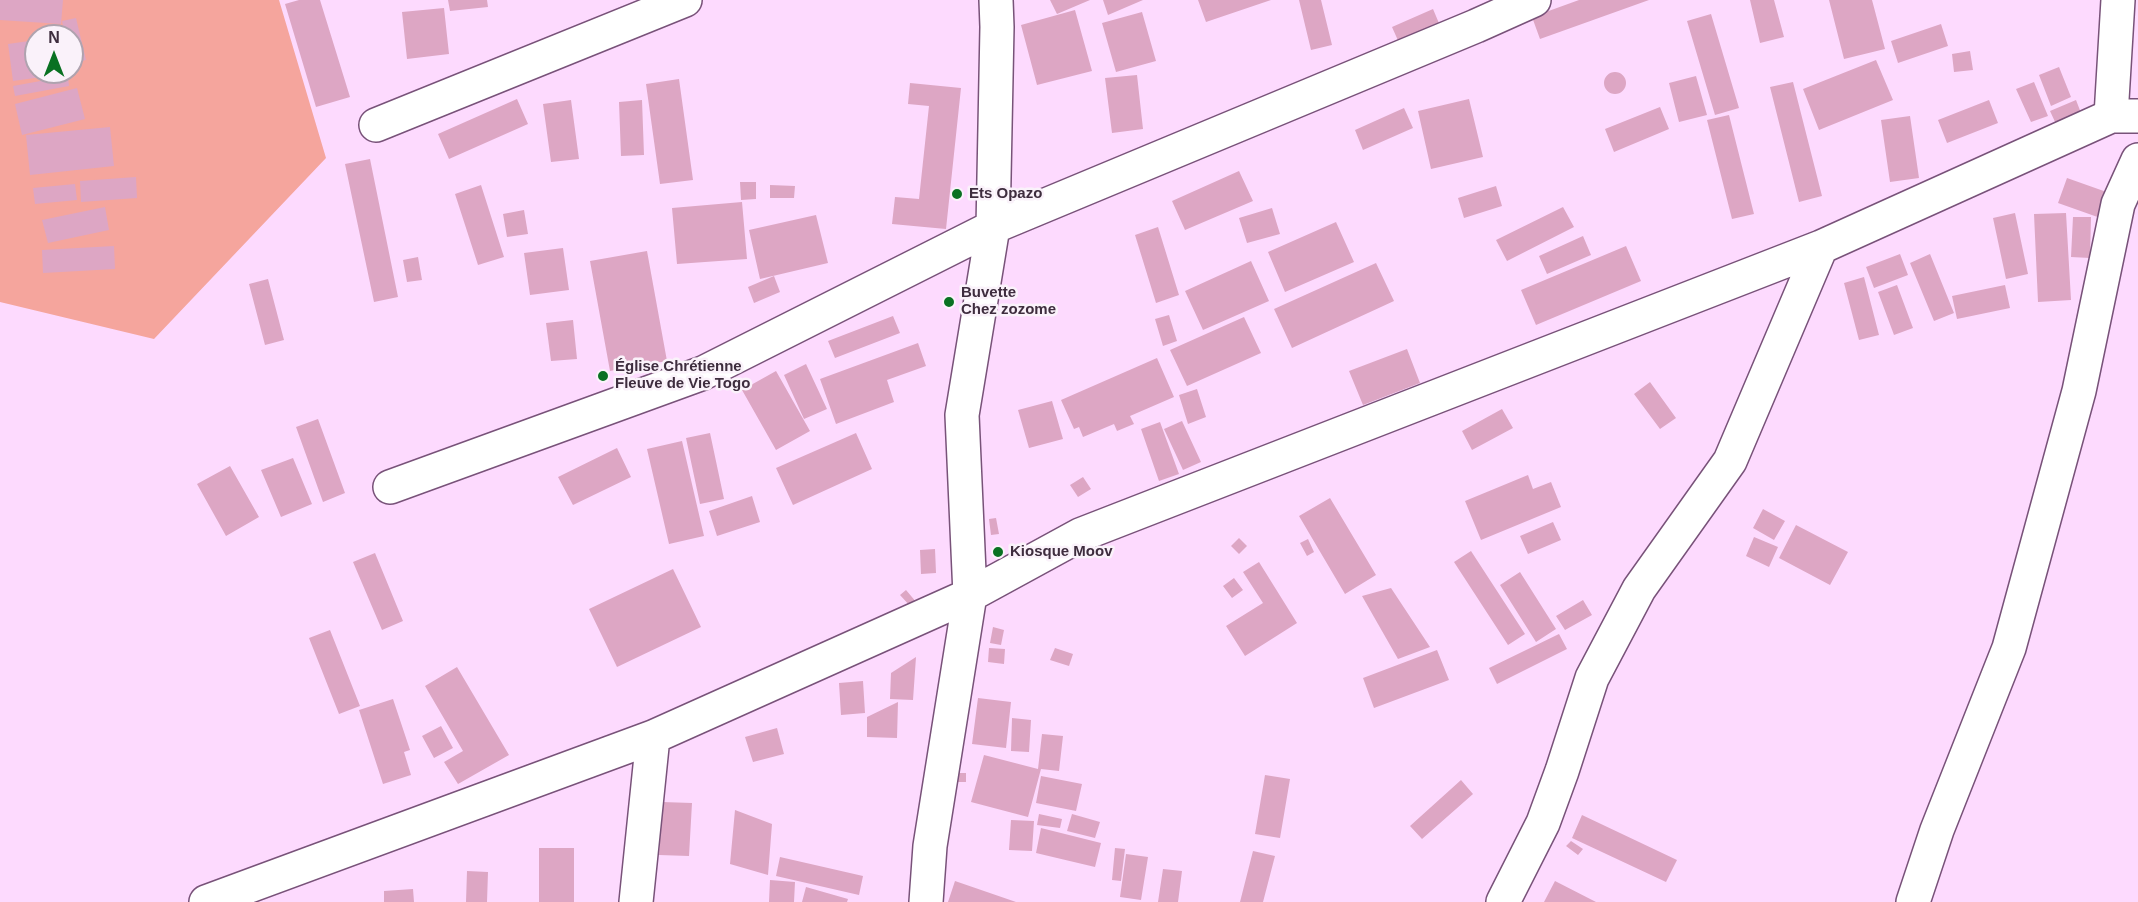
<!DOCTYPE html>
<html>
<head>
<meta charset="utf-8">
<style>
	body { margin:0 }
	#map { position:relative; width:2138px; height:902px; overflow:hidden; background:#fddafe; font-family:Helvetica,sans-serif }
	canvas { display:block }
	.north { position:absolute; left:24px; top:24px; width:60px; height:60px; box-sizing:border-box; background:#faf2fa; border:2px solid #afa3af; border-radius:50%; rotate:0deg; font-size:16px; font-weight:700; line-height:24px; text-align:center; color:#3e2d3e }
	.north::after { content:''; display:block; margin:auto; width:21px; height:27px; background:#097122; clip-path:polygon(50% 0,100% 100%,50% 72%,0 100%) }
</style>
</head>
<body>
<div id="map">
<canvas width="2138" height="902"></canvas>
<div class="north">N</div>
</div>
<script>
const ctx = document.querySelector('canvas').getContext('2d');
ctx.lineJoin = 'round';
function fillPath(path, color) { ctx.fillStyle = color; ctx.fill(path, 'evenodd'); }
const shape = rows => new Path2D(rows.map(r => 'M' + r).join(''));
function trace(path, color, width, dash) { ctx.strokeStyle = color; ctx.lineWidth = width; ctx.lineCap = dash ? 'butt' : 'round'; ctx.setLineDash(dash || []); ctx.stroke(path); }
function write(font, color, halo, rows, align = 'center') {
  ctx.font = font + ' Helvetica,sans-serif'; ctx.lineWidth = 5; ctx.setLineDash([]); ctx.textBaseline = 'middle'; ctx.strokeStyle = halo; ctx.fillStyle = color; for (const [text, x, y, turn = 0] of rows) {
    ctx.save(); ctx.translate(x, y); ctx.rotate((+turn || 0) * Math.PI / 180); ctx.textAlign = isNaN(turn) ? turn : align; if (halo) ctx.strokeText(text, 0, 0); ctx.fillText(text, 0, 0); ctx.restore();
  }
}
fillPath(shape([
	[0,0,279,0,326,158,154,339,0,302],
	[36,36,72,36,72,72,36,72]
]), '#f5a59d');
fillPath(shape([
	[0,0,63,0,61,24,0,20],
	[299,0,320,0,350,97,316,107,285,4],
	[448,0,487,0,488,7,450,11],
	[1050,0,1090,0,1057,14],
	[1103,0,1143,0,1108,15],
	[1198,0,1271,0,1206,22],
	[1299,0,1321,0,1332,45,1311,50],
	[1579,0,1649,0,1540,39,1532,17],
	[1750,0,1774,0,1784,37,1760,43],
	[1829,0,1872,0,1885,49,1844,59],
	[444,8,449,54,407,59,402,12],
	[1433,9,1441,28,1400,45,1392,27],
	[1075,10,1092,71,1037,85,1021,25],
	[1142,12,1156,61,1116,72,1102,23],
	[1711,14,1739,108,1715,115,1687,21],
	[76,18,86,60,72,63,72,36,65,36,62,21],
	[1941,24,1948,46,1898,63,1891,41],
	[36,40,36,72,71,73,13,81,8,44],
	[1970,51,1973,70,1954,72,1952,54],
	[1876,60,1893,100,1819,130,1803,89],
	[2059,67,2071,97,2051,106,2039,75],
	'1604 83a11 11 0 1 1 22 0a11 11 0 1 1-22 0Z',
	[1137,75,1143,129,1112,133,1105,78],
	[68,76,69,86,15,96,13,86],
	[1696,76,1707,115,1679,122,1669,83],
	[679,79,693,180,660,184,646,84],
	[1793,82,1822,196,1799,202,1770,87],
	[2034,82,2048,116,2031,122,2016,89],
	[910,83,961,88,946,229,892,224,895,197,919,199,929,106,908,104],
	[77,88,85,119,22,135,15,104],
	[517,99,528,124,449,159,438,134],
	[1469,99,1483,157,1431,169,1418,111],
	[571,100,579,159,551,162,543,104],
	[642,100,644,155,621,156,619,102],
	[1989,100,1998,123,1947,143,1938,120],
	[2076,100,2081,113,2056,124,2050,111],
	[1660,107,1669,129,1614,152,1605,129],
	[1404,108,1413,128,1363,150,1355,130],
	[1729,115,1754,214,1732,219,1707,120],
	[1910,116,1919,178,1890,182,1881,120],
	[110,127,114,166,30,175,26,135],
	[370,159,398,297,374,302,345,164],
	[1239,171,1253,201,1185,230,1172,201],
	[136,177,137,198,81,202,80,181],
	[2067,178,2115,195,2106,220,2058,203],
	[740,182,756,182,756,199,741,200],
	[75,184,77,200,35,204,33,188],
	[481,185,504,257,478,265,455,194],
	[770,185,795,186,794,198,770,198],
	[1496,186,1502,206,1464,218,1458,198],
	[742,202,747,259,677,264,672,208],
	[105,207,109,230,48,243,42,220],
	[1563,207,1574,227,1507,261,1496,240],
	[1272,208,1280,234,1247,243,1239,218],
	[524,210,528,234,507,237,503,214],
	[2015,213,2028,274,2006,279,1993,218],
	[2066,213,2071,300,2038,302,2034,214],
	[816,215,828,263,760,279,749,230],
	[2073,217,2091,217,2090,258,2071,257],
	[1336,222,1354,262,1285,292,1268,252],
	[1158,227,1179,295,1156,303,1135,235],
	[1583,236,1591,255,1547,274,1539,256],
	[114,246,115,269,43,273,42,250],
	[1626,246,1641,281,1536,325,1521,290],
	[563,248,569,290,530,295,524,253],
	[647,251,667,361,610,371,590,261],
	[1900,254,1908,275,1874,288,1866,267],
	[1930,254,1954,313,1934,321,1910,263],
	[418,257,422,280,407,282,403,260],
	[1251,261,1269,301,1203,330,1185,291],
	[1376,263,1394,301,1292,348,1274,309],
	[774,276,780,292,754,303,748,287],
	[1864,277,1879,335,1859,340,1844,283],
	[268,279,284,340,265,345,249,284],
	[1897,285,1913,328,1894,335,1878,292],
	[2005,285,2010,308,1957,319,1952,296],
	[1169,315,1177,341,1163,346,1155,319],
	[893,316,900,333,835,358,828,341],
	[1244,317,1261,353,1187,386,1170,350],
	[573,320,577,359,551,361,546,323],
	[918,343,926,366,887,380,894,402,836,424,820,379],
	[1407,349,1420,383,1363,405,1349,371],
	[1157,358,1174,397,1130,416,1134,424,1117,431,1114,424,1083,437,1079,427,1074,429,1061,400],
	[806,364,827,409,804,419,784,375],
	[776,371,810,431,776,450,742,390],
	[1650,382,1676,418,1660,429,1634,394],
	[1197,389,1206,417,1188,424,1179,395],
	[1052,401,1063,439,1029,448,1018,410],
	[1502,409,1513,428,1472,450,1462,431],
	[318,419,345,493,323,502,296,427],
	[1182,421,1201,462,1183,470,1164,429],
	[1160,422,1179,474,1159,481,1141,429],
	[710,433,724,499,700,504,686,438],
	[856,433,872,469,793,505,776,468],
	[682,441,704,536,669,544,647,449],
	[617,448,631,477,573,505,558,477],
	[293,458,312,504,281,517,261,470],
	[230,466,259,517,226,536,197,484],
	[1528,475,1533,489,1551,482,1561,507,1481,540,1465,501],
	[1083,477,1091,489,1078,497,1070,485],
	[752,496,760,522,717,536,709,511],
	[1330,498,1376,575,1345,594,1299,516],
	[1763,509,1785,521,1774,540,1753,528],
	[996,518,999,534,991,535,989,519],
	[1553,522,1561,540,1528,554,1520,536],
	[1796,525,1848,552,1830,585,1779,558],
	[1754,537,1778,547,1769,567,1746,556],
	[1239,538,1247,546,1239,554,1231,546],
	[1308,539,1314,552,1307,556,1300,543],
	[935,549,936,573,921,574,920,550],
	[1471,551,1525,634,1508,645,1454,562],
	[375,553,403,621,382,630,353,562],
	[1259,562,1297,623,1245,656,1226,626,1263,603,1243,572],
	[673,569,701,627,617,667,589,609],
	[1520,572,1556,629,1536,642,1500,585],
	[1234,578,1243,590,1232,598,1223,586],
	[1391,588,1430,647,1398,659,1362,596],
	[906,590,917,603,911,607,900,595],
	[1583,600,1592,615,1565,630,1556,616],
	[993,627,1004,630,1001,645,990,643],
	[330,630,360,706,339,714,309,638],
	[1559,634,1567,649,1497,684,1489,668],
	[989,648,1005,649,1004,664,988,662],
	[1055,648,1073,654,1069,666,1050,660],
	[1437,650,1449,680,1374,708,1363,678],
	[916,657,913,700,890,699,891,673],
	[457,667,509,755,458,784,444,762,463,751,425,686],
	[863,681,865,713,841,715,839,683],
	[978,698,1011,702,1006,748,972,744],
	[393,699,410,750,404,752,411,775,383,784,359,710],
	[898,702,897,738,867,737,867,717],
	[1012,718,1031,720,1029,752,1011,751],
	[441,726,453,748,434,758,422,736],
	[777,728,784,754,753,762,745,737],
	[1042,734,1063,736,1059,771,1041,769,1028,817,971,802,984,755,1038,769],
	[957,773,966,773,966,782,957,782],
	[1265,775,1290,779,1280,838,1255,834],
	[1041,776,1082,784,1076,811,1036,803],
	[1461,780,1473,794,1422,839,1410,826],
	[662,802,692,803,689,856,659,855],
	[735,810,772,824,768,875,730,864],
	[1039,814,1062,819,1060,828,1037,825],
	[1072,814,1100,822,1095,838,1067,831],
	[1582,815,1677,860,1666,882,1572,838],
	[1011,820,1034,821,1032,851,1009,850],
	[1041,828,1101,843,1095,867,1036,853],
	[1571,841,1583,849,1578,855,1566,846],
	[539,848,574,848,574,902,539,902],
	[1115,848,1125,849,1121,881,1112,880],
	[1253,851,1275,856,1263,902,1240,902],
	[1126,854,1148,857,1141,900,1120,897],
	[780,857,863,876,859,895,776,876],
	[1163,869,1182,871,1178,902,1158,902],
	[467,871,488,872,487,902,466,902],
	[770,880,795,882,794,902,769,902],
	[955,881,1016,902,948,902],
	[1555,881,1596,902,1544,902],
	[806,887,848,899,847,902,802,902],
	[413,889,414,902,384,902,384,891]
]), '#dda6c4');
const street = shape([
	[2111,116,2118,0],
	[376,125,685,0],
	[390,487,703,373,993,227,1476,26,1534,0],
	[206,902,653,737,970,595,1080,535,1821,247,2111,116,2138,116],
	[636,902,653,737],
	[926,902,930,846,970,595,962,415,993,227,997,27,996,0],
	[1503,902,1543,823,1562,771,1592,678,1639,589,1730,461,1821,247],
	[1913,902,1937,830,2009,648,2079,391,2118,204,2138,160]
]);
trace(street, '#785279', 36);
trace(street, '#fff', 33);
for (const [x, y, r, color] of [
	[957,194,6,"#097122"],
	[949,302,6,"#097122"],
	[603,376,6,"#097122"],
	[998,552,6,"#097122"]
]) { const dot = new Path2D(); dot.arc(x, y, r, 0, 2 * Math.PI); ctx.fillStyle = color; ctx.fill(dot); trace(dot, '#faf2fa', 2); }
write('bold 15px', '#3e2d3e', '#faf2fa', [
	["Ets Opazo",969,194],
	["Buvette",961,293],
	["Chez zozome",961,310],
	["Église Chrétienne",615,367],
	["Fleuve de Vie Togo",615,384],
	["Kiosque Moov",1010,552]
], 'left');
</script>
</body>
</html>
